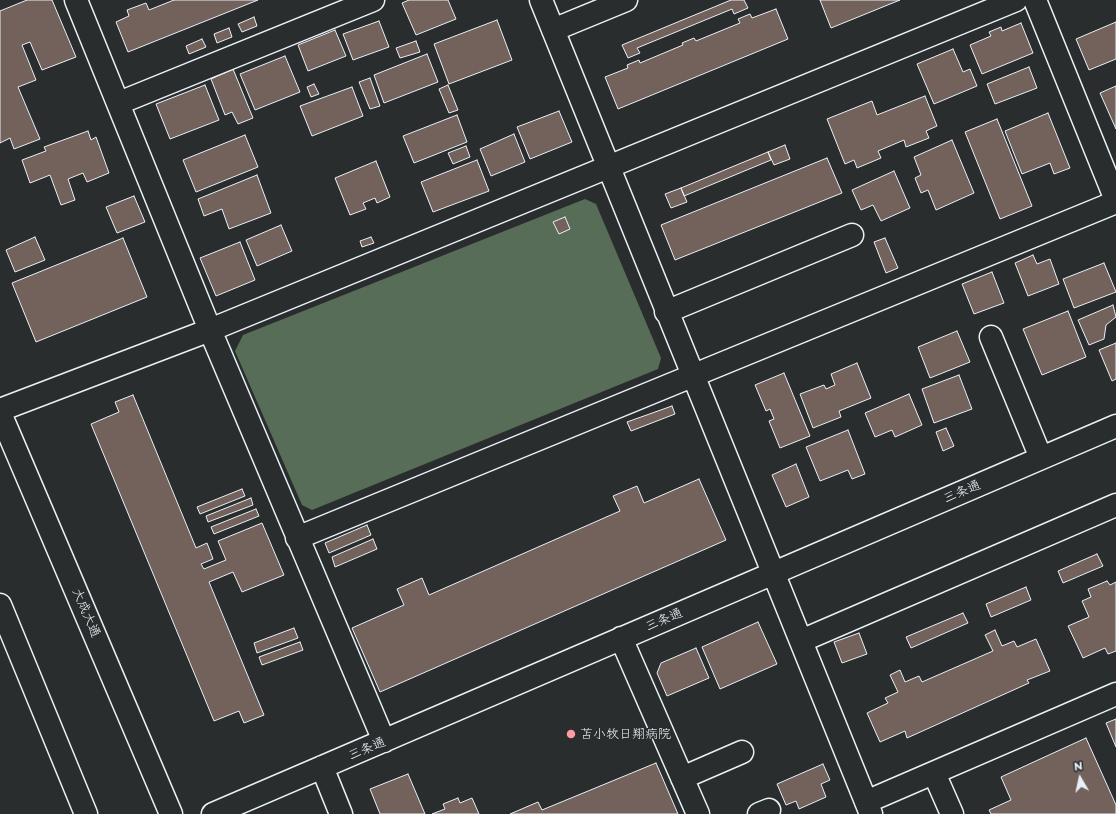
<!DOCTYPE html>
<html>
<head>
<meta charset="utf-8">
<style>
	body { margin:0 }
	#map { position:relative; width:1116px; height:814px; overflow:hidden; background:#2a2d2e; font-family:"Playpen Sans",sans-serif }
	canvas { display:block }
	.north { position:absolute; left:1060px; top:758px; width:40px; height:40px; -webkit-text-stroke:3px #2a2d2e; paint-order:stroke; rotate:351deg; font-size:11px; font-weight:700; line-height:16px; text-align:center; color:#e8f1f8 }
	.north::after { content:''; display:block; margin:auto; width:14px; height:18px; background:#e8f1f8; clip-path:polygon(50% 0,100% 100%,50% 72%,0 100%) }
</style>
</head>
<body>
<div id="map">
<canvas width="1116" height="814"></canvas>
<div class="north">N</div>
</div>
<script>
const ctx = document.querySelector('canvas').getContext('2d');
ctx.lineJoin = 'round';
function fillPath(path, color) { ctx.fillStyle = color; ctx.fill(path, 'evenodd'); }
const shape = rows => new Path2D(rows.map(r => 'M' + r).join(''));
function trace(path, color, width, dash) { ctx.strokeStyle = color; ctx.lineWidth = width; ctx.lineCap = dash ? 'butt' : 'round'; ctx.setLineDash(dash || []); ctx.stroke(path); }
function write(font, color, halo, rows, align = 'center') {
  ctx.font = font + ' "Playpen Sans","Klee One",sans-serif'; ctx.lineWidth = 3; ctx.setLineDash([]); ctx.textBaseline = 'middle'; ctx.strokeStyle = halo; ctx.fillStyle = color; for (const [text, x, y, turn = 0] of rows) {
    ctx.save(); ctx.translate(x, y); ctx.rotate((+turn || 0) * Math.PI / 180); ctx.textAlign = isNaN(turn) ? turn : align; if (halo) ctx.strokeText(text, 0, 0); ctx.fillText(text, 0, 0); ctx.restore();
  }
}
fillPath(shape([
	[585,199,596,204,661,358,658,369,312,510,302,505,235,351,243,335]
]), '#586d58');
const building = shape([
	[27,0,52,0,76,57,42,70,30,42,22,45,36,80,18,87,40,139,14,149,10,138,0,143,0,11,27,0],
	[174,0,258,0,128,52,116,22,129,16,127,10,146,3,149,10,174,0],
	[409,0,448,0,456,19,416,35,402,3,409,0],
	[731,0,744,0,748,8,734,14,732,9,637,48,640,53,628,58,622,45,731,0],
	[820,0,900,0,831,28,820,0],
	[776,9,788,39,618,109,605,77,628,68,627,65,639,60,640,63,683,45,682,43,694,38,696,41,740,23,738,19,750,14,752,18,776,9],
	[254,17,257,26,242,32,238,24,254,17],
	[497,20,512,60,449,84,434,44,497,20],
	[379,21,389,47,353,60,343,34,379,21],
	[1116,22,1116,59,1089,70,1076,39,1116,22],
	[1021,23,1033,53,982,74,970,45,991,36,989,32,1001,27,1002,31,1021,23],
	[229,28,232,37,217,43,214,34,229,28],
	[335,30,346,56,308,71,298,45,335,30],
	[202,39,206,47,189,54,186,46,202,39],
	[416,41,420,52,400,58,396,48,416,41],
	[953,49,963,72,970,69,977,86,934,104,917,64,953,49],
	[427,54,438,82,384,103,374,75,427,54],
	[285,56,300,92,255,110,240,74,285,56],
	[1029,67,1037,88,995,104,987,84,1029,67],
	[233,69,253,118,238,124,232,112,225,115,211,79,233,69],
	[370,78,380,106,370,109,359,82,370,78],
	[314,84,319,94,311,97,307,87,314,84],
	[205,85,219,120,170,139,156,104,205,85],
	[448,85,458,110,449,113,439,89,448,85],
	[1116,86,1116,129,1100,93,1116,86],
	[352,87,363,116,312,136,300,106,352,87],
	[925,96,937,126,926,131,929,138,906,147,904,140,878,151,881,158,857,168,854,160,845,164,827,119,872,101,877,115,925,96],
	[559,111,572,142,530,159,517,127,559,111],
	[1048,113,1070,168,1054,174,1050,163,1022,174,1005,131,1048,113],
	[457,115,467,142,414,163,403,136,457,115],
	[997,119,1032,206,1000,219,965,132,997,119],
	[88,131,91,140,96,137,109,173,87,182,83,173,68,179,75,200,61,205,50,175,30,183,22,160,46,151,44,147,88,131],
	[514,134,525,162,491,176,480,149,514,134],
	[245,135,258,167,196,192,183,160,245,135],
	[952,140,974,193,936,210,928,190,921,193,915,178,921,175,914,157,952,140],
	[785,145,790,159,774,165,768,152,785,145],
	[466,146,470,157,453,164,448,153,466,146],
	[768,152,771,160,684,196,681,188,768,152],
	[827,158,842,193,675,260,661,225,827,158],
	[477,160,489,191,433,212,421,182,477,160],
	[376,161,390,197,377,203,375,198,363,203,366,209,350,215,335,178,376,161],
	[894,171,910,208,881,221,873,205,861,210,852,190,894,171],
	[257,175,271,213,229,229,222,209,204,216,198,199,257,175],
	[681,188,687,202,671,208,665,194,681,188],
	[134,196,145,222,117,233,106,207,134,196],
	[565,217,570,229,559,234,553,222,565,217],
	[281,225,292,251,257,266,246,240,281,225],
	[35,237,45,260,15,272,6,250,35,237],
	[371,237,374,243,362,247,360,241,371,237],
	[123,238,147,297,36,342,12,283,123,238],
	[885,238,898,268,886,273,874,242,885,238],
	[240,242,255,280,216,296,200,258,240,242],
	[1033,255,1037,264,1050,259,1059,284,1028,296,1015,263,1033,255],
	[1104,263,1116,292,1074,308,1063,279,1104,263],
	[992,272,1004,303,974,314,962,284,992,272],
	[1113,305,1116,317,1106,325,1104,339,1089,345,1078,320,1113,305],
	[1068,311,1086,357,1042,375,1023,329,1068,311],
	[957,331,970,362,930,378,918,347,957,331],
	[1116,343,1116,379,1112,381,1099,350,1116,343],
	[857,363,871,398,839,411,841,417,813,428,800,394,824,385,826,389,835,385,831,374,857,363],
	[784,373,810,436,780,448,769,421,774,419,770,409,766,411,755,385,784,373],
	[959,375,972,409,934,423,922,389,959,375],
	[909,394,922,425,895,437,892,430,875,437,865,413,909,394],
	[133,395,196,548,207,543,213,559,201,564,204,569,226,560,218,541,262,523,284,575,242,592,233,572,209,582,264,715,244,723,239,711,214,721,91,424,119,412,115,402,133,395],
	[672,406,675,414,631,431,627,422,672,406],
	[946,428,954,446,943,451,936,432,946,428],
	[848,430,865,474,852,479,848,470,820,481,806,447,848,430],
	[796,464,809,497,786,507,772,475,796,464],
	[699,479,726,540,380,692,352,628,404,605,397,589,422,578,429,595,620,511,613,496,637,486,644,503,699,479],
	[242,489,245,496,200,514,197,507,242,489],
	[251,498,253,505,208,522,206,516,251,498],
	[256,509,259,516,214,534,211,527,256,509],
	[367,525,371,535,329,553,325,543,367,525],
	[373,539,377,549,335,567,332,557,373,539],
	[1097,554,1103,566,1063,583,1058,571,1097,554],
	[1107,581,1110,585,1116,582,1116,651,1108,654,1105,648,1083,658,1068,626,1089,617,1082,601,1091,597,1088,589,1107,581],
	[1026,587,1031,600,991,617,986,604,1026,587],
	[963,613,968,623,911,648,906,637,963,613],
	[758,622,777,664,720,689,702,647,758,622],
	[294,628,298,638,257,653,254,643,294,628],
	[995,630,1002,646,1014,641,1017,647,1036,639,1050,671,1027,680,1029,683,907,738,905,731,880,742,867,713,888,703,885,698,898,692,890,675,900,670,905,682,919,676,922,682,993,651,985,635,995,630],
	[859,633,867,654,842,663,834,642,859,633],
	[300,642,303,650,262,665,259,657,300,642],
	[696,648,709,678,667,696,657,673,661,663,696,648],
	[1116,719,1116,747,1106,723,1116,719],
	[1086,738,1116,805,1116,814,991,814,989,810,1011,800,1001,777,1086,738],
	[656,763,678,814,510,814,538,802,542,810,656,763],
	[823,764,830,780,821,784,826,797,799,809,796,801,786,805,777,784,823,764],
	[408,774,425,814,380,814,370,789,408,774],
	[458,798,460,803,472,798,479,814,432,814,445,809,443,804,458,798]
]);
fillPath(building, '#73615b');
trace(building, '#e8f1f8', 1);
const minor = shape([
	[76,0,210,330,384,741],
	[541,0,871,814],
	[1035,0,1116,200],
	[553,30,626,0],
	[119,103,373,0],
	[666,312,852,235],
	[991,337,1041,458],
	[0,410,210,330,1016,0],
	[0,413,171,814],
	[297,538,1116,202],
	[0,605,86,814],
	[621,638,698,814],
	[801,641,1116,505],
	[322,767,341,814],
	[934,773,952,814],
	[682,778,742,752],
	[866,802,1116,694],
	[213,814,1116,426],
	[759,814,769,810]
]);
trace(minor, '#e8f1f8', 25);
trace(minor, '#2a2d2e', 22);
for (const [x, y, r, color] of [
	[571,734,5,"#ff9aa2"]
]) { const dot = new Path2D(); dot.arc(x, y, r, 0, 2 * Math.PI); ctx.fillStyle = color; ctx.fill(dot); trace(dot, '#2a2d2e', 1.5); }
write('13px', '#e8f1f8', '#2a2d2e', [
	["三条通",962,492,-23],
	["大成大通",86,613,67],
	["三条通",664,620,-23],
	["三条通",367,749,-23]
]);
write('13px', '#e8f1f8', '#2a2d2e', [
	["苫小牧日翔病院",580,734]
], 'left');
</script>
</body>
</html>
